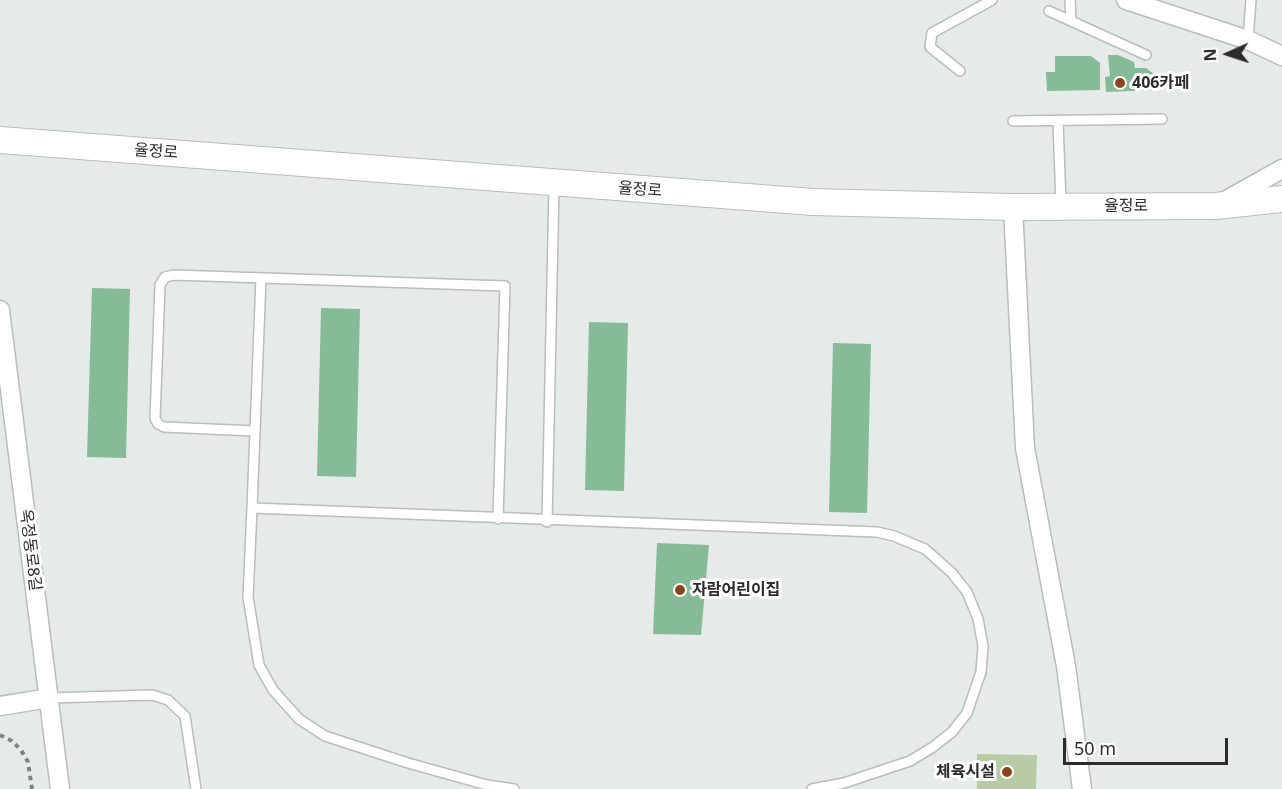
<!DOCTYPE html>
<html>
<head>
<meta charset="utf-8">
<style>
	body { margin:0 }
	#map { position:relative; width:1282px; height:789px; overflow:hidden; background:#e6eae9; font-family:"Noto Sans",sans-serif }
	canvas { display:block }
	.north { position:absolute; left:1198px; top:24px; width:60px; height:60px; -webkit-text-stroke:4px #fff; paint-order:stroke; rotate:267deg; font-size:16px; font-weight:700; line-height:24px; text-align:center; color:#2b2d2d }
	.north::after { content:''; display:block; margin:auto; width:21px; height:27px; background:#2b2d2d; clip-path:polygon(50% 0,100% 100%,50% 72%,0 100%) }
	.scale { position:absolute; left:1063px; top:738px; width:165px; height:27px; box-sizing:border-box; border:3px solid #2b2d2d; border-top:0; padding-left:8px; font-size:18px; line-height:21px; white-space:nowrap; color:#2b2d2d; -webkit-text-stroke:4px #fff; paint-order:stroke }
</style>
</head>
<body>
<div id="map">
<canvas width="1282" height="789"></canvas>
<div class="north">N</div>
<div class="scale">50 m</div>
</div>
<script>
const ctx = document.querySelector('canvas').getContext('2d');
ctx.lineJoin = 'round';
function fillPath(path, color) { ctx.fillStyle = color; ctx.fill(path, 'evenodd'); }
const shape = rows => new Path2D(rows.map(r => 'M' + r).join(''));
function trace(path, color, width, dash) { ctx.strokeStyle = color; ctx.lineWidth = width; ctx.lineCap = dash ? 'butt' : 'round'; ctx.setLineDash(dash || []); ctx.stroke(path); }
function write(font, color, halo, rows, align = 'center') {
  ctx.font = font + ' "Noto Sans","Noto Sans KR",sans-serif'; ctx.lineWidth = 6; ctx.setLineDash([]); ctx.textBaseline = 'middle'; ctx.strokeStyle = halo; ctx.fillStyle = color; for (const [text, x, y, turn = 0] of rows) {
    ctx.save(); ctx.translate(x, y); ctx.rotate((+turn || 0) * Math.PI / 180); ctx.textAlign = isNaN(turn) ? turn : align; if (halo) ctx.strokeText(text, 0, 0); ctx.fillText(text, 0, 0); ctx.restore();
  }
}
fillPath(shape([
	[977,754,1037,755,1036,789,977,789]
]), '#b8cba4');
fillPath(shape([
	[1108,55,1118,55,1134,62,1135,68,1146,68,1155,75,1156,90,1106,92,1105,77,1110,76],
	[1055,56,1091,56,1100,63,1100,90,1047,91,1046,72,1055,72],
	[92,288,130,289,126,458,87,457],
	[321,308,360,309,356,477,317,476],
	[589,322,628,323,624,491,585,490],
	[833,343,871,344,867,513,829,512],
	[657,543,709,545,701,635,653,634]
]), '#85bb97');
const lane = shape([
	[1070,0,1071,21],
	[1049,11,1146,55],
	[1248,40,1251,0],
	[960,71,930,47,932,33,992,0],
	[1013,121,1162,119],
	[1058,121,1061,204],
	[261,278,252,508,877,532,894,536,925,549,952,573,967,592,978,619,983,646,981,672,967,713,952,732,933,747,910,761,844,783,812,789],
	[255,431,164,427,158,424,155,418,160,285,165,277,174,275,505,286,498,519],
	[252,508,248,597,259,665,273,690,299,719,325,736,408,763,487,785,514,789],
	[547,522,554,185],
	[49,698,152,695,168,700,185,716,196,789]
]);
const street = shape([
	[1126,0,1248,40,1282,56],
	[1223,202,1282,169],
	[1013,207,1025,448,1066,666,1082,789],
	[0,310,60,789],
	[0,706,49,698]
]);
const secondary = shape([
	[0,140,813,202,1013,207,1216,206,1282,199]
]);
trace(lane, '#b9bdbc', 12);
trace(street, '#b9bdbc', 21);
trace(secondary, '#b9bdbc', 28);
trace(shape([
	[0,735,12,741,21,750,28,762,32,789]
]), '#808383', 4, [4.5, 4.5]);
trace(lane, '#fff', 9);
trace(street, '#fff', 18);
trace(secondary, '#fff', 26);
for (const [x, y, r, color] of [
	[1120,83,6,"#89451b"],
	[680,590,6,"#89451b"],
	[1007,772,6,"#89451b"]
]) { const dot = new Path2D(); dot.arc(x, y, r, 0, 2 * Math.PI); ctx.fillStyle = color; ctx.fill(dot); trace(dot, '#fff', 2); }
write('bold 16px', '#2b2d2d', '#fff', [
	["406카페",1132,83],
	["자람어린이집",692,590],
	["체육시설",995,772,"right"]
], 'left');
write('16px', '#2b2d2d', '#fff', [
	["율정로",156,152,4],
	["율정로",640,190,4],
	["율정로",1126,206],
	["옥정동로8길",30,550,83]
]);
</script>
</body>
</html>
